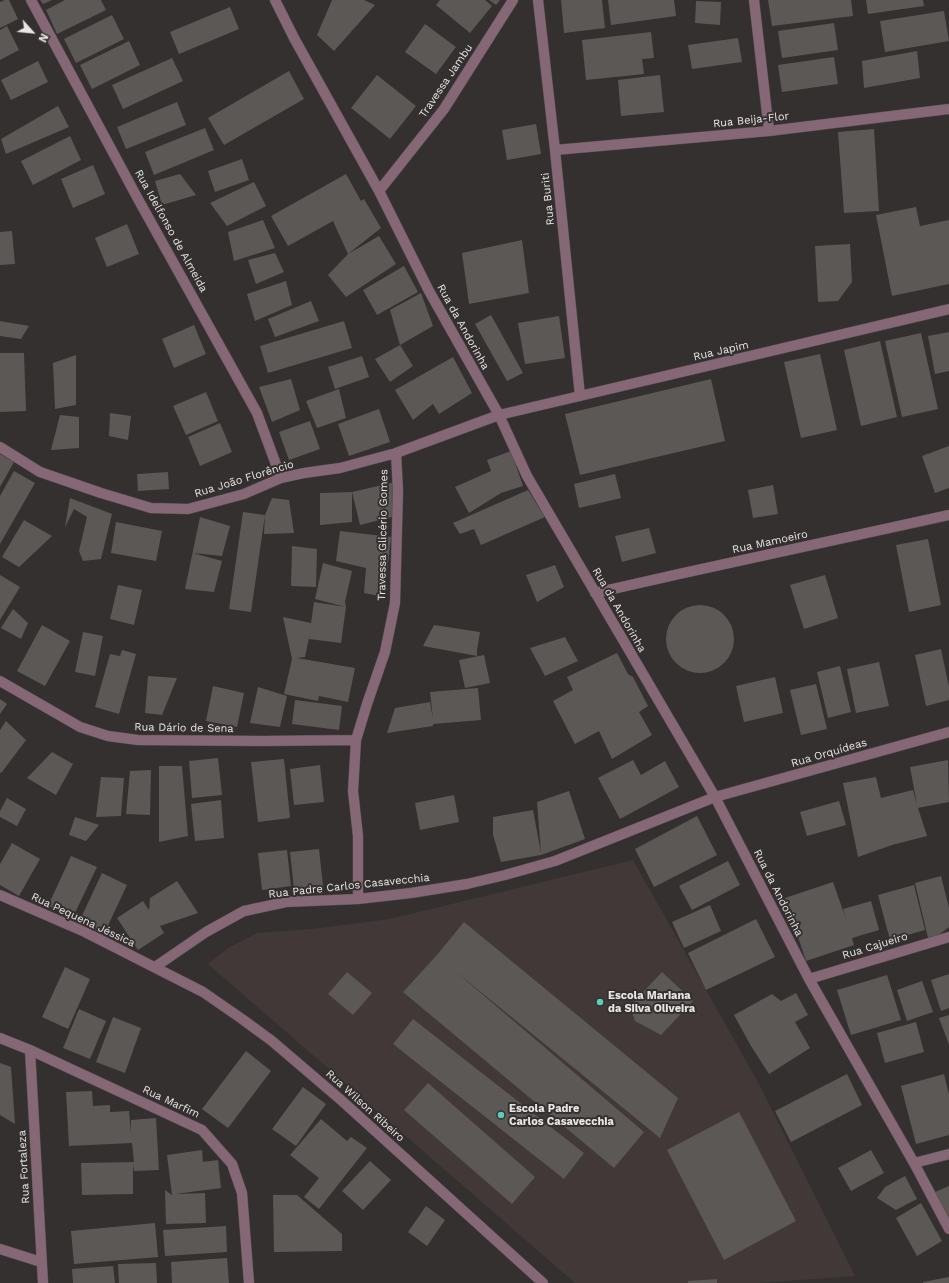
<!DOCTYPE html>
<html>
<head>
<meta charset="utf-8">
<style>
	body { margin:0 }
	#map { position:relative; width:949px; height:1283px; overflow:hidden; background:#343030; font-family:"Work Sans",sans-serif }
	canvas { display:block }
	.north { position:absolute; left:12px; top:12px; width:40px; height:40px; -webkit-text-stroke:3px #343030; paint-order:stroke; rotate:117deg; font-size:11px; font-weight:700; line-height:16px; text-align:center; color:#e8e6e5 }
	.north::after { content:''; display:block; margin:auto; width:14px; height:18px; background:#e8e6e5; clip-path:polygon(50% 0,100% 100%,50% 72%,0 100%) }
</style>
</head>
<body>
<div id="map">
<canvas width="949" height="1283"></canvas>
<div class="north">N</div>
</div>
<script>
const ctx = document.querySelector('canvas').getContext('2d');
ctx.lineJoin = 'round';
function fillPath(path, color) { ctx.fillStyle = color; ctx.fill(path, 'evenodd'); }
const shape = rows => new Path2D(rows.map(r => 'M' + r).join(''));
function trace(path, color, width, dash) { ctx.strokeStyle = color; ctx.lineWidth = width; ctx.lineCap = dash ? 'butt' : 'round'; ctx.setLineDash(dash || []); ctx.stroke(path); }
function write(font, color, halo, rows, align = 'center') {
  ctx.font = font + ' "Work Sans",sans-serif'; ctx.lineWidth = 4; ctx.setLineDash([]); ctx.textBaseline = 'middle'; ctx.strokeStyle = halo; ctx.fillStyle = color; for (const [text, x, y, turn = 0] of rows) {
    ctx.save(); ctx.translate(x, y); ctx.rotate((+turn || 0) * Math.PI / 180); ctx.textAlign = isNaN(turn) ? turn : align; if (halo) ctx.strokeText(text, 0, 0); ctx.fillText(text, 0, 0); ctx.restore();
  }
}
fillPath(shape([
	[633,860,759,1084,855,1276,759,1283,575,1283,208,964,228,948,257,933,312,929,390,919]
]), '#423838');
fillPath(shape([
	[5,0,9,0,18,19,0,28,0,2],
	[40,0,52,0,43,4],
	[65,0,101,0,106,10,57,34,46,10],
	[332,0,364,0,375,5,334,51,317,35],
	[440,0,485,0,492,6,470,33,436,5],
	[489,0,500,0,496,5],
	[561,0,602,0,605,28,564,33],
	[608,0,674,0,676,16,611,25],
	[768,0,851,0,853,16,772,26],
	[866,0,923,0,924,6,868,14],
	[696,1,721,2,720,25,695,23],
	[230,7,239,29,179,54,170,32],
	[944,11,949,41,885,52,880,21],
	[112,15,124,39,76,63,64,39],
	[834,23,838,50,782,58,778,31],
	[425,24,456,47,436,74,405,52],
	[7,26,19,50,0,60,0,30],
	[651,32,654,58,642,59,644,74,586,80,582,40],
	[738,38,742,62,692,69,688,45],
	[129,41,140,65,92,89,80,65],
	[917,51,920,78,864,88,862,61],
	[834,57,838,84,782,92,778,65],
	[172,58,183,81,123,109,112,85],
	[38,61,48,82,11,100,1,80],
	[289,71,304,99,224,145,208,118],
	[377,75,416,106,390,139,351,108],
	[660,75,664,112,621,116,618,80],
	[177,102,186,125,126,149,117,127],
	[58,106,69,127,6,154,1,139],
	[536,124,541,154,507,160,502,130],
	[205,128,214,150,154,175,145,152],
	[874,129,879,211,844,213,838,132],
	[70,136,81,160,33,185,21,161],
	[242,159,249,180,215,192,208,171],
	[93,165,105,194,73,208,61,179],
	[180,174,196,195,162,205,155,181],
	[346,174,361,201,364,199,381,228,348,254,379,236,396,264,346,297,328,275,348,254,333,221,288,246,271,216],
	[254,182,266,206,227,226,210,203],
	[916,207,920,226,949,220,949,284,892,296,876,215],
	[263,220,275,248,234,261,228,232],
	[127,224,139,254,107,267,95,238],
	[12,231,15,264,0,265,0,232],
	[522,240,529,293,469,304,462,253],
	[850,244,852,282,838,301,818,302,815,246],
	[275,253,284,272,256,284,248,260],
	[404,266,418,292,377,315,363,290],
	[286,281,292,305,255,321,247,294],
	[421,293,433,326,400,345,390,310],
	[311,301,319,321,275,337,268,319],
	[491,315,523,373,507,381,475,324],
	[559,316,565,358,525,364,518,323],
	[0,321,29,326,21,339,0,336],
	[344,321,352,348,268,373,260,346],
	[194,325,206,354,174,368,162,339],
	[949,332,949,371,935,374,928,336],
	[921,333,938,409,902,417,885,341],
	[880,341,897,417,861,426,844,350],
	[400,345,413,366,390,382,375,359],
	[0,353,24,353,26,411,0,412],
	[820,354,837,430,801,438,784,362],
	[76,355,76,405,55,409,53,363],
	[362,356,369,377,335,389,328,367],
	[453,357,472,393,439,414,433,404,413,420,395,390],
	[291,379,300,410,272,422,259,387],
	[711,379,725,441,580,475,565,414],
	[339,389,346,418,317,428,306,401],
	[206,392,218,421,186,435,173,406],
	[379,409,390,442,349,456,338,424],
	[110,413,131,416,128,440,109,436],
	[60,415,79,417,79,448,51,450],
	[310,421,320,449,289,460,279,432],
	[220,423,232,452,200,466,188,437],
	[949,446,949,488,935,493,922,456],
	[511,451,523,486,501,493,469,513,455,487,491,471,487,460],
	[0,454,14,462,0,487],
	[14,471,35,483,0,544,0,496],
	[168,472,169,489,138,491,137,474],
	[615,474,621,498,579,508,574,484],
	[395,482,392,517,360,525,352,492,352,522,320,525,320,493,352,492],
	[773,485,778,514,753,518,748,490],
	[528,490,545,517,481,545,474,529,460,534,453,523],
	[70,498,112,514,101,559,83,561,79,551,87,517,74,509,65,527],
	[272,498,289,500,294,533,264,534,265,515,251,612,229,609,243,512,265,515],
	[200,517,230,526,222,556,193,553,222,561,214,592,185,589],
	[24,520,52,536,19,567,2,557],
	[116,522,162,531,156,561,111,553],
	[649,528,656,553,622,562,615,536],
	[340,531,391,537,384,597,364,593,366,568,336,561],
	[928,539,941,605,909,612,896,545],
	[292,546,317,549,316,587,291,586],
	[323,563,352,571,345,602,346,607,315,599],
	[555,565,564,587,537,602,526,575],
	[0,575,20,587,0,620],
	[825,575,838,618,804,629,790,585],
	[118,585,142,590,134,625,110,619],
	[314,602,346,607,341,643,309,639,310,633,305,657,297,658,355,668,348,702,319,696,318,701,284,694,292,659,283,617,311,623],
	'666 639a34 34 0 1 1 68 0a34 34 0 1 1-68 0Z',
	[13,609,28,623,21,639,1,628],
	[42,625,70,641,45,686,17,671],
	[434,625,480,632,477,650,477,656,423,646],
	[83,632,103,636,95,676,75,672],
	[565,637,578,661,545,676,530,648],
	[941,649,949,687,949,700,926,706,915,655],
	[122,650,136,654,119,714,95,707,110,654,120,656],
	[617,653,628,674,633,677,648,706,639,712,652,735,612,759,599,731,575,744,553,701,573,690,567,677],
	[484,655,490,683,465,688,459,660],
	[879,662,889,706,856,713,847,669],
	[840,666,851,712,828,718,817,672],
	[148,676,177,678,162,715,145,713],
	[775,677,783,713,744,722,736,686],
	[816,684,827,729,801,735,790,690],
	[213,686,244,693,237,727,206,721],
	[258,687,287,696,280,727,250,723],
	[478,688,481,720,433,724,433,726,387,733,395,708,430,702,433,719,430,692],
	[0,699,7,704,0,714],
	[295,700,342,706,339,730,292,724],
	[6,721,26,740,2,772,0,773,0,730],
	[52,752,73,764,56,795,27,778],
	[218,758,222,795,192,798,189,761],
	[284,759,290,818,258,822,251,762],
	[633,760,641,775,665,761,679,787,620,819,598,778],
	[948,760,949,802,918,808,927,836,892,845,858,857,843,783,876,777,881,798,913,790,917,805,910,767],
	[320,765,324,802,294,805,290,769],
	[159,766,182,766,188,836,159,842],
	[151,770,150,815,126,814,130,771],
	[101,777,124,778,121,816,96,817],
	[569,791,585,839,541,855,501,862,493,835,493,817,533,810,541,853,537,802],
	[454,795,459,822,420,830,415,803],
	[7,798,26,809,17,826,0,817,0,811],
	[221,800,224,838,195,841,191,804],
	[839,801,846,825,807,836,800,812],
	[697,816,717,855,654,887,635,849],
	[75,817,99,825,86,841,69,835],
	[12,843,40,859,19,896,0,885,0,864],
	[319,849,323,886,294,889,290,852],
	[287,850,291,886,262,890,258,853],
	[71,856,97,867,73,917,48,906],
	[728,861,740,885,692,910,679,886],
	[102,873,127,885,104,934,79,922],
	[941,876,949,908,949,927,929,942,915,883],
	[177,881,198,913,160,926,164,933,138,950,117,918,143,901,149,910,150,898],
	[833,882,847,922,843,909,871,901,879,930,852,938,854,945,806,961,785,898],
	[914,885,925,930,890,940,878,895],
	[710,905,721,931,684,948,672,922],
	[756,919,775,957,706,990,688,953],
	[464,922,678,1098,660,1138,455,971,644,1132,614,1168,403,992,437,955],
	[65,967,90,979,68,1029,42,1017],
	[347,972,372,993,353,1015,328,994],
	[662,972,693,1001,661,1035,635,1021,630,1006],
	[949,974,949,1008,941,1011,931,980],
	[887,975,901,1020,851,1035,837,990],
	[922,981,933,1012,907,1021,897,990],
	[796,993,808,1015,795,1022,810,1048,769,1074,751,1046,734,1015,772,994,781,1001],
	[79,1009,106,1021,90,1059,63,1048],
	[949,1015,949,1045,939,1018],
	[113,1017,141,1028,125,1073,96,1062],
	[413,1019,584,1153,564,1179,393,1044],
	[916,1022,924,1052,885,1063,877,1033],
	[246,1051,271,1071,228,1128,202,1109],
	[0,1063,11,1067,15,1124,0,1115],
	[847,1074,862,1105,791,1142,775,1111],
	[944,1074,949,1095,949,1135,916,1144,901,1086],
	[428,1083,535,1177,512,1204,404,1110],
	[303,1087,326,1104,296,1146,272,1129],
	[92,1091,93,1106,110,1105,110,1112,129,1111,131,1133,131,1120,156,1118,159,1170,134,1171,133,1164,133,1194,82,1195,81,1163,134,1162,132,1143,69,1146,66,1092],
	[739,1112,796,1221,724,1260,667,1150],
	[321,1119,347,1141,351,1137,367,1148,319,1209,304,1197,319,1178,290,1155],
	[202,1150,203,1162,218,1160,221,1188,175,1194,205,1193,206,1223,166,1224,165,1190,172,1195,167,1155],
	[871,1150,884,1173,851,1191,838,1168],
	[370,1161,391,1180,363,1210,342,1191],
	[905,1176,917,1199,896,1210,877,1198,885,1187],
	[949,1186,949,1218,935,1192],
	[273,1195,297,1195,342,1234,342,1251,274,1252],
	[921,1203,942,1241,917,1256,896,1218],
	[426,1206,445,1220,427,1246,408,1232],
	[155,1223,158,1257,74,1264,71,1231],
	[226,1226,227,1252,165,1256,163,1230],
	[227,1258,229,1283,172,1283,171,1262],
	[156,1263,157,1283,119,1283,118,1264],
	[113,1266,115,1283,73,1283,72,1269],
	[949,1277,949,1283,923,1283,923,1282],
	[717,1279,717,1283,688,1283,688,1281]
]), '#5b5856');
const street = shape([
	[31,0,138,199,257,413,281,478],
	[275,0,294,38,379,191,429,291,499,415,527,476,715,797,809,979,914,1163,949,1229],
	[538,0,555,150,580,396],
	[754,0,769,131],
	[555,150,769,131,949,109],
	[379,191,444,109,513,0],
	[0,447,40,472,101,493,151,508,188,509,244,494,281,478,304,473,340,468,396,453,499,415,949,309],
	[595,593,679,574,949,515],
	[0,681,80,727,108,736,138,740,262,741,356,740],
	[0,895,85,932,203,992,242,1019,272,1041,341,1100,543,1283],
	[358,899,358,836,353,791,356,740,367,704,385,652,395,603,398,491,396,453],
	[155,967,206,932,244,911,286,902,358,899,411,893,467,884,505,875,555,861,715,797,949,732],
	[809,979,949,937],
	[0,1038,30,1050,202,1130,232,1164,242,1193,249,1283],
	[30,1050,43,1283],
	[914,1163,949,1154],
	[0,1249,41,1262]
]);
trace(street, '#514d4d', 11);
trace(street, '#856776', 10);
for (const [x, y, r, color] of [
	[600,1002,4,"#59cebf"],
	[501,1115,4,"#59cebf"]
]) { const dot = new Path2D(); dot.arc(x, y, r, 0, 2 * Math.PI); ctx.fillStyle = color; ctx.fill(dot); trace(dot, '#343030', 1.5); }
write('11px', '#e8e6e5', '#343030', [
	["Travessa Jambu",446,81,-56],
	["Rua Beija-Flor",751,120,-6],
	["Rua Buriti",548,199,-96],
	["Rua Idelfonso de Almeida",171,231,61],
	["Rua da Andorinha",463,327,61],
	["Rua Japim",721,351,-13],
	["Rua João Florêncio",244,479,-17],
	["Travessa Glicério Gomes",383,535,-89],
	["Rua Mamoeiro",770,542,-12],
	["Rua da Andorinha",619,610,60],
	["Rua Dário de Sena",184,728,1],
	["Rua Orquídeas",829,753,-16],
	["Rua Padre Carlos Casavecchia",349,886,-6],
	["Rua da Andorinha",778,893,63],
	["Rua Pequena Jéssica",83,920,25],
	["Rua Cajueiro",875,946,-17],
	["Rua Marfim",171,1102,25],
	["Rua Wilson Ribeiro",365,1106,42],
	["Rua Fortaleza",24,1167,-93]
]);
write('bold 11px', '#e8e6e5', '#343030', [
	["Escola Mariana",608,996],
	["da Silva Oliveira",608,1009],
	["Escola Padre",509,1109],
	["Carlos Casavecchia",509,1122]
], 'left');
</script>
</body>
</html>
